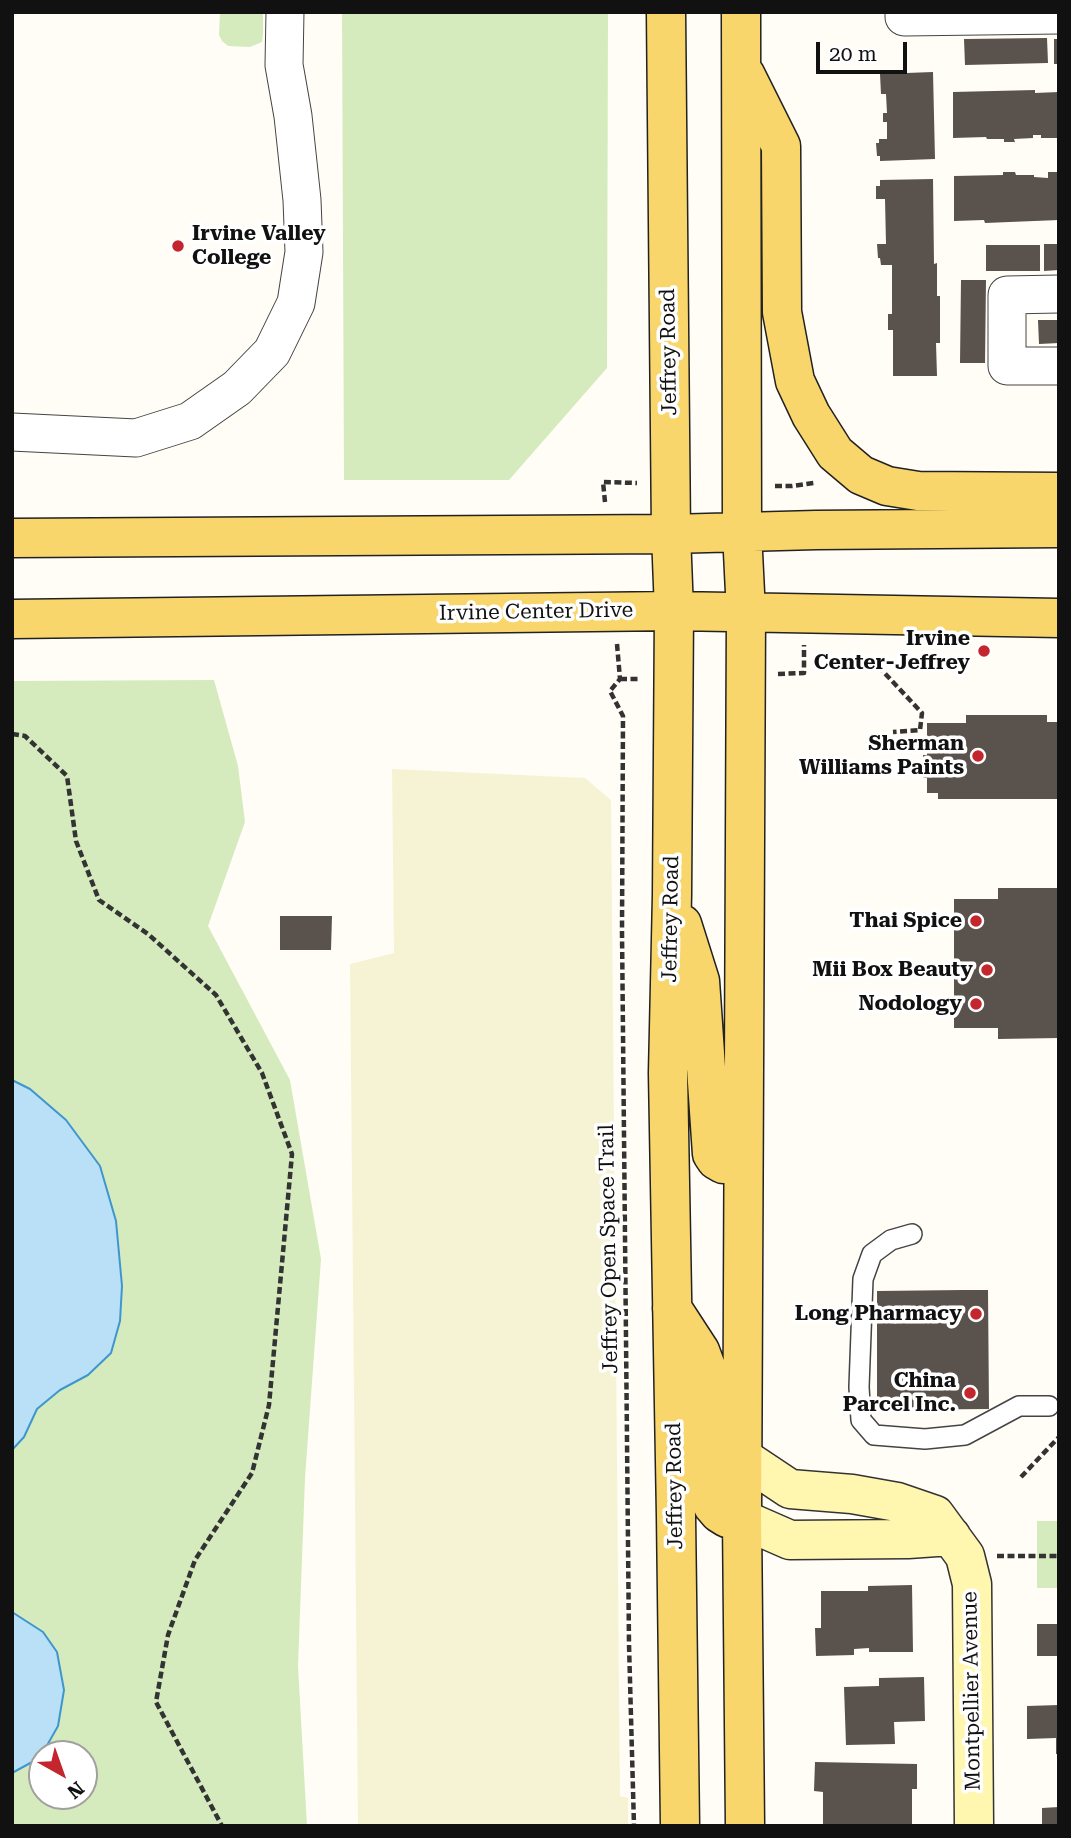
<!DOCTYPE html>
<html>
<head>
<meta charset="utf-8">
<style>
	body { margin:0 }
	#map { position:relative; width:1071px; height:1838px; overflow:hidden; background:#fffdf5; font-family:"Roboto Serif",serif }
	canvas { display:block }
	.frame { position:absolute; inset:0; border:14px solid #111; pointer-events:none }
	.north { position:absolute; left:28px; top:1740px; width:70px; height:70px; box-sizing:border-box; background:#fff; border:2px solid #a0a0a0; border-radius:50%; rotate:140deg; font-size:19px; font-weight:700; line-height:28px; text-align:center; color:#111 }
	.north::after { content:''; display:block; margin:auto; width:24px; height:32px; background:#c4262e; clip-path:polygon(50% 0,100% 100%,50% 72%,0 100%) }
	.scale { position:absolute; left:816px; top:42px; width:91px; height:32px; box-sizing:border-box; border:4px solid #111; border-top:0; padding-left:9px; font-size:21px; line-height:24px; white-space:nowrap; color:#111; -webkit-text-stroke:5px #fff; paint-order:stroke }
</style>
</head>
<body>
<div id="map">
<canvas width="1071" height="1838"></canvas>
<div class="frame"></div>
<div class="north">N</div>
<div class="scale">20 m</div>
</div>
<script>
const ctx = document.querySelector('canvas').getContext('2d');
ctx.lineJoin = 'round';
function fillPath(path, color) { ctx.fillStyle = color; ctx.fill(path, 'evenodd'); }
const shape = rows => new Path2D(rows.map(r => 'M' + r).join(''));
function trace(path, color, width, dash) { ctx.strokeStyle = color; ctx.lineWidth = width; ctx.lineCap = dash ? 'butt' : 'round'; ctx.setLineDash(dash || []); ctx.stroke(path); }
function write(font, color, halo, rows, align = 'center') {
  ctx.font = font + ' "Roboto Serif",serif'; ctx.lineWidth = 7; ctx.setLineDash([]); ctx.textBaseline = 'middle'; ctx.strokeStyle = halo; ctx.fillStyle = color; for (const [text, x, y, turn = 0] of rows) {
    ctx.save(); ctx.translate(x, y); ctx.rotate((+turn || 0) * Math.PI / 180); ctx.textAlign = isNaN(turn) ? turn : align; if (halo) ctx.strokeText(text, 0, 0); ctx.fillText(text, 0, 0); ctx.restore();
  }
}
fillPath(shape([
	[392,769,585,778,611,800,620,1796,628,1798,628,1826,358,1826,350,964,394,953]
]), '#f6f3d4');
fillPath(shape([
	[220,12,263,14,263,34,262,42,250,47,228,46,222,41,219,35],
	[342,12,608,12,607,368,509,480,344,480],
	[214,680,238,766,245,822,208,926,290,1080,321,1259,305,1478,298,1666,307,1826,12,1826,12,681],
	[42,1754,84,1754,84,1796,42,1796],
	[1037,1521,1059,1521,1059,1588,1037,1588]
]), '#d5ebbd');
const water = shape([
	[12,1080,30,1089,66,1120,100,1166,116,1221,122,1286,120,1321,111,1353,88,1375,60,1390,37,1409,24,1437,12,1450,12,1080],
	[12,1612,43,1632,57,1652,64,1690,58,1726,45,1749,34,1761,12,1773,12,1612]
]);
fillPath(water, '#b9e0f7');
trace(water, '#3f96cf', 2);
fillPath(shape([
	[1047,38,1048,63,965,65,964,39],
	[1054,39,1059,39,1059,64,1054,64],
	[933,72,935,159,880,161,880,156,877,156,876,143,879,143,879,139,887,139,887,122,883,122,883,113,887,113,886,94,881,94,880,74],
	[1035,90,1035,93,1059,92,1059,138,1041,138,1041,135,1033,135,1033,138,1014,139,1015,142,1004,142,1004,139,987,139,986,137,953,138,953,92],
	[1003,172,1015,172,1016,175,1034,175,1034,177,1048,178,1048,172,1059,172,1059,220,985,223,984,220,954,221,954,176,1003,175],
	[933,179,934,264,937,263,937,296,940,296,940,343,936,343,937,376,893,376,893,330,888,330,888,314,892,314,892,265,881,265,880,258,878,258,877,244,886,244,885,199,876,199,876,186,880,186,880,180],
	[1044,244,1059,244,1059,270,1044,271],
	[986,245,1040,245,1040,271,986,271],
	[961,280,986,280,985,363,960,363],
	[1038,320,1059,320,1059,343,1039,344],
	[966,715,1047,715,1047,722,1059,722,1059,799,938,799,938,793,927,793,927,778,923,778,923,755,927,755,927,723,966,723],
	[998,888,1059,888,1059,1038,998,1039,998,1028,954,1028,954,899,998,899],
	[280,916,332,916,331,950,280,950],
	[963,1290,988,1290,989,1409,877,1410,877,1291],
	[912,1585,913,1652,869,1652,869,1648,854,1649,854,1655,816,1656,815,1628,821,1628,821,1591,868,1591,868,1586],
	[1037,1624,1059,1624,1059,1656,1037,1656],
	[924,1677,925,1721,894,1722,895,1744,846,1745,844,1687,879,1686,879,1678],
	[1059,1705,1059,1754,1056,1754,1056,1738,1027,1739,1027,1706],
	[815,1762,917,1764,917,1789,912,1789,912,1826,823,1826,823,1792,814,1791],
	[1059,1807,1059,1826,1042,1826,1042,1808]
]), '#5a524d');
const lane = shape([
	[912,1234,891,1240,872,1254,863,1279,859,1387,861,1420,874,1435,925,1439,965,1435,1019,1406,1049,1406]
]);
const street = shape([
	[904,12,904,17,1059,15],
	[1059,294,1007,295,1007,366,1059,366],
	[12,432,136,438,190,421,237,388,272,352,296,303,304,252,302,200,293,116,284,65,285,12]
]);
const secondary = shape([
	[742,1457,790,1489,852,1494,897,1502,935,1515,965,1556,972,1584,974,1826],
	[742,1519,790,1540,908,1539,951,1536]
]);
const primary = shape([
	[666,12,671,534,674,611,672,895,668,1073,676,1516,680,1826],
	[741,12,742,532,746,613,742,1519,745,1826],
	[745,74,781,146,782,312,795,381,811,415,835,453,861,475,887,486,918,491,1059,492],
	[12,538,671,534,816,530,1059,528],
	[12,619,674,611,1059,618],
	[682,924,700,981,712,1154,716,1160,723,1164,743,1162],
	[672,1308,700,1351,706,1367,709,1498,713,1506,719,1513,727,1518,742,1519]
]);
trace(lane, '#444', 22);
trace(street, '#444', 39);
trace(secondary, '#333', 41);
trace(primary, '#222', 41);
trace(shape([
	[775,486,792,486,814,483],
	[605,502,603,482,637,483],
	[617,644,620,679,610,691,623,716,622,931,629,1644,634,1826],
	[878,666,922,713,920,730,893,732],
	[778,674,804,673,804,645],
	[620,679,640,679],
	[12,734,25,736,67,776,76,841,99,900,148,934,216,995,262,1073,292,1154,269,1405,252,1473,195,1560,168,1635,156,1702,222,1826],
	[1021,1477,1059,1437],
	[997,1556,1059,1556]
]), '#333', 4.5, [7, 3.5]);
trace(lane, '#fff', 19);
trace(street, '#fff', 37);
trace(secondary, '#fff6b0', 38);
trace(primary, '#f9d66b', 38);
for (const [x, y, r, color] of [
	[178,246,7,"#c4262e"],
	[984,651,7,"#c4262e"],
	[978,756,7,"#c4262e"],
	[976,921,7,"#c4262e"],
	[987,970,7,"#c4262e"],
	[976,1004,7,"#c4262e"],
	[976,1314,7,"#c4262e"],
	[970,1393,7,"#c4262e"]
]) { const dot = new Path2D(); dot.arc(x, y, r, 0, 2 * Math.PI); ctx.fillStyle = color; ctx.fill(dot); trace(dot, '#fff', 2.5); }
write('bold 21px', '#111', '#fff', [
	["Irvine Valley",192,234,"left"],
	["College",192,258,"left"],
	["Irvine",970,639],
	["Center-Jeffrey",970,663],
	["Sherman",964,744],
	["Williams Paints",964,768],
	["Thai Spice",962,921],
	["Mii Box Beauty",973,970],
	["Nodology",962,1004],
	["Long Pharmacy",962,1314],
	["China",956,1381],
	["Parcel Inc.",956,1405]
], 'right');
write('21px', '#111', '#fff', [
	["Jeffrey Road",669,352,-91],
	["Irvine Center Drive",536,612,-1],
	["Jeffrey Road",671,919,-89],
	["Jeffrey Open Space Trail",609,1249,-91],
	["Jeffrey Road",675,1486,-91],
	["Montpellier Avenue",972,1691,-91]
]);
</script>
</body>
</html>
